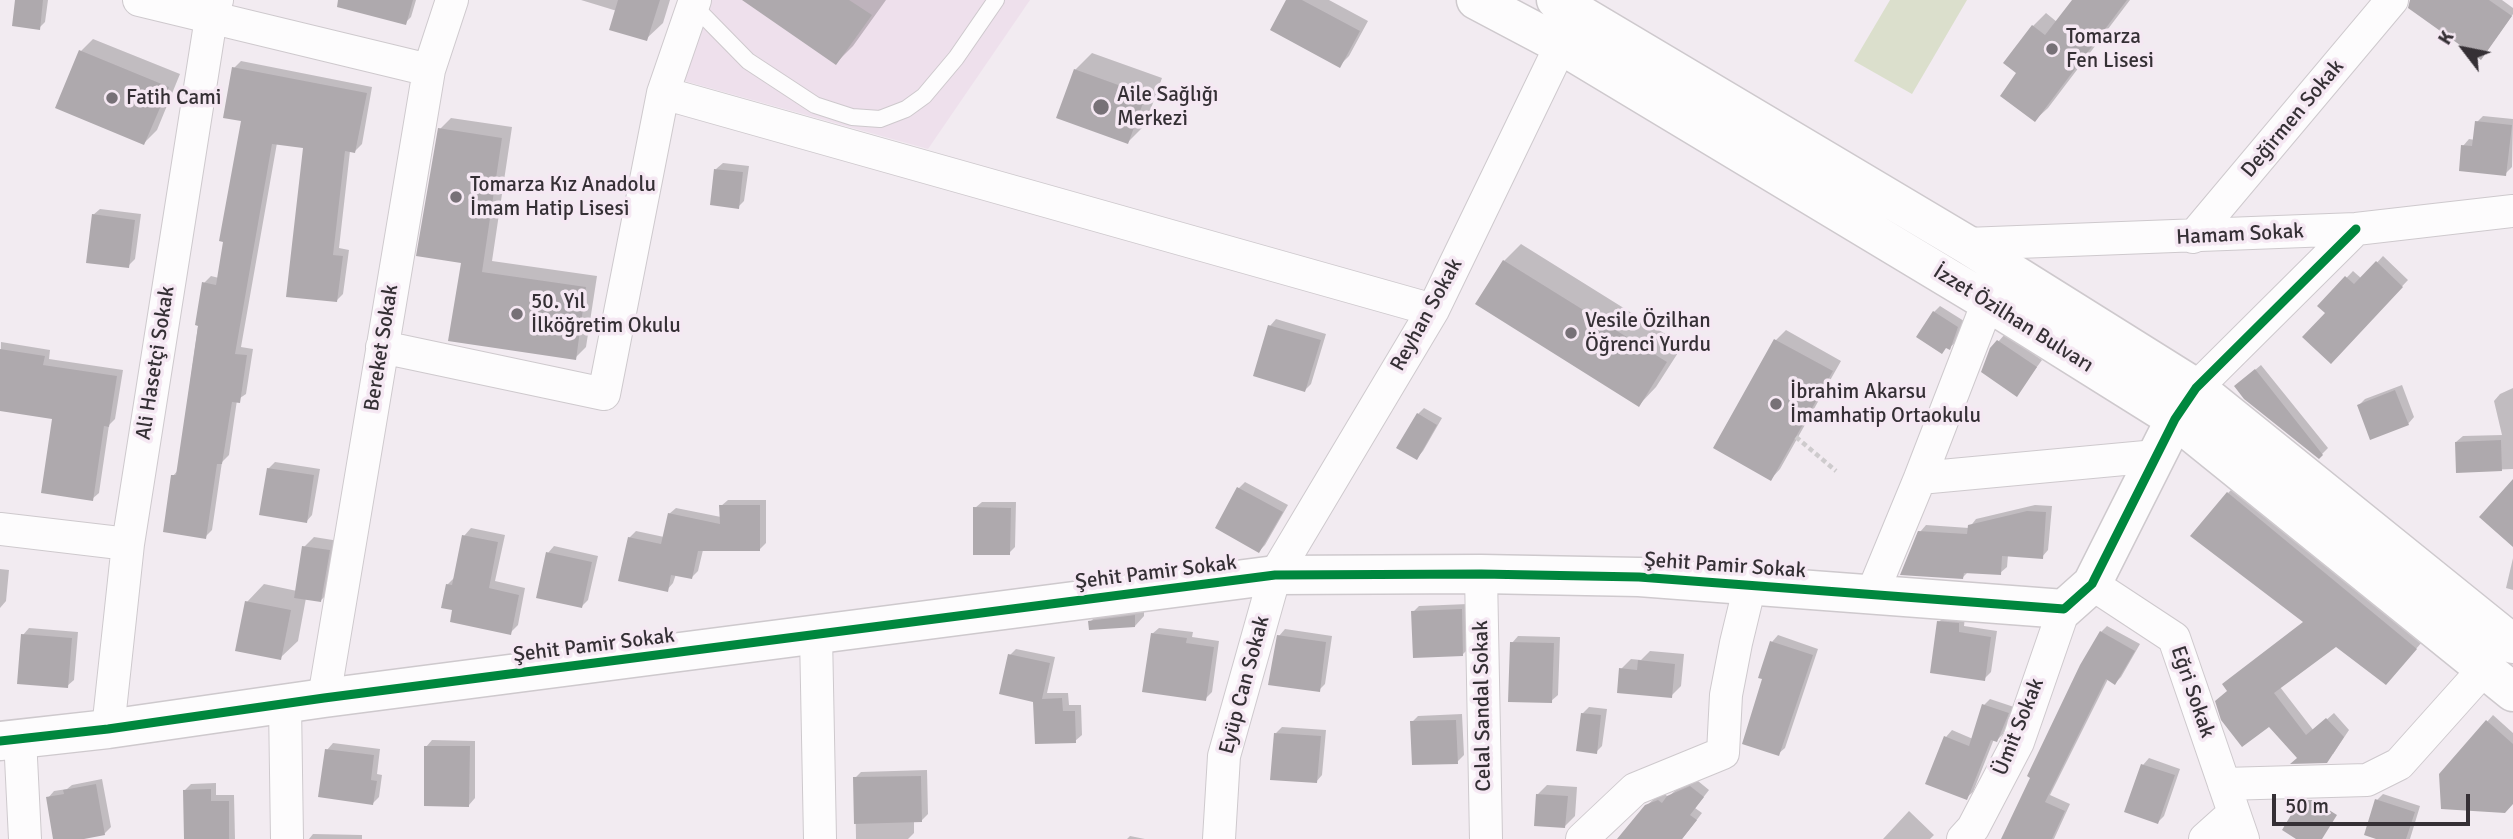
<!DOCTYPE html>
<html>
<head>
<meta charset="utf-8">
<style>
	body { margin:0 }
	#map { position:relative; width:2513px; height:839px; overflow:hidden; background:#f2ebf1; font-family:Signika,sans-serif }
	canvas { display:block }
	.north { position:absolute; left:2429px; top:14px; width:70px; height:70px; -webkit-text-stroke:5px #f5e8f3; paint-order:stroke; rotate:302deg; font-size:19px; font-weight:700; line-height:28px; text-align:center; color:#353035 }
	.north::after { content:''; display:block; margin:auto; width:24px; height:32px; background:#353035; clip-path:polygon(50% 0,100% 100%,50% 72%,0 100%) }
	.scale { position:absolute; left:2272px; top:794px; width:198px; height:32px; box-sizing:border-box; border:4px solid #353035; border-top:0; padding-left:9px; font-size:21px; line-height:24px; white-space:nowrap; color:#353035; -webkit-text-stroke:5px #f5e8f3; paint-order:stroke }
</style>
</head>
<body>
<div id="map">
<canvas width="2513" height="839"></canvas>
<div class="north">K</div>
<div class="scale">50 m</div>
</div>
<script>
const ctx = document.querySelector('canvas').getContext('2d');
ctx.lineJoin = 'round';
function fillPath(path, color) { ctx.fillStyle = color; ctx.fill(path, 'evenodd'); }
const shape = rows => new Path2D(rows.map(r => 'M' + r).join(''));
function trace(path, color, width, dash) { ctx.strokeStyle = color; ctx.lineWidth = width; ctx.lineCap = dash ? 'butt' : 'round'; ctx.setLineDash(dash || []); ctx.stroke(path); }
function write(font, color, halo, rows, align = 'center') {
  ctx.font = font + ' Signika,sans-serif'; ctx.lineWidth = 7; ctx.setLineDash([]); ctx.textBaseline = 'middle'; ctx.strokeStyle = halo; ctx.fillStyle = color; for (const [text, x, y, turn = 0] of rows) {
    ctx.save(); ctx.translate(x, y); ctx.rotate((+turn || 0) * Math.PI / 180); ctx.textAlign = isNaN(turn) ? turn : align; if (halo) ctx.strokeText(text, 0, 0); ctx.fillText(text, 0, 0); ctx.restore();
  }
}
fillPath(shape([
	[711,0,1030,0,928,149,681,80]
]), '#eee0ec');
fillPath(shape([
	[1890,0,1967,0,1912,94,1854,61]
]), '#dbdfcc');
fillPath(shape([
	[17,0,48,0,45,22,39,28],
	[355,0,416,0,411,17,405,23],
	[581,0,670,0,663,23,646,39,617,11],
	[745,0,886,0,853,46,836,63],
	[1288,0,1329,0,1368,21,1349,56,1339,66],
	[2074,0,2130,0,2048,108,2035,120,2019,73,2033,26,2046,13,2057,22],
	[2411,0,2502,0,2513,8,2513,14,2486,52],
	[93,39,180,74,157,130,144,143,81,51],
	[1092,53,1162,78,1145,125,1128,142,1075,70],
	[241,61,372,87,362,144,355,151,350,151,339,248,349,250,343,294,336,301,305,147,277,143,241,347,253,349,246,394,237,400,229,455,222,462,212,530,205,537,173,476,178,470,204,283,211,276,219,278,243,120,234,68],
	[2483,116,2513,119,2512,167,2505,174,2463,146,2469,139,2475,140,2477,122],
	[451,118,512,127,492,261,597,276,586,347,575,358,463,261,440,129],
	[723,163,749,166,744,201,738,207,716,169],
	[100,209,141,214,135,259,128,266,93,215],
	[1521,244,1683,345,1656,387,1639,405,1504,261],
	[2383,256,2408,280,2331,362,2327,312,2320,306,2353,271,2362,279],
	[1940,306,1964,321,1956,342,1949,348,1934,312],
	[1276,319,1326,334,1311,384,1305,390,1270,326],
	[1786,330,1841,361,1780,469,1771,479,1715,448,1776,340],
	[2005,334,2042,360,2017,394,1992,349],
	[1,342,50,350,49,359,123,370,115,419,109,425,99,493,92,499,54,417,0,409],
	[2261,365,2328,448,2319,457,2242,381],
	[2402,385,2414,417,2408,424,2359,405,2365,399],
	[2513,388,2513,469,2458,471,2456,442,2463,436,2502,435,2494,401,2500,394],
	[1424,408,1442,418,1423,451,1417,458,1418,414],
	[275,462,320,469,312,515,306,522,268,469],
	[1245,482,1288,505,1265,545,1259,551,1217,528,1239,488],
	[2234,487,2422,642,2392,677,2336,645,2280,687,2314,731,2334,713,2349,730,2333,754,2299,757,2269,725,2243,745,2305,621,2228,493],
	[728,500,766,500,766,543,760,549,703,550,698,571,692,577,676,574,673,583,667,590,629,538,636,531,664,537,669,514,676,508,721,517,721,506],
	[982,502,1016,502,1015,547,1009,553,975,508],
	[2035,505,2052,506,2048,550,2042,557,2008,555,2007,567,2000,573,1968,572,1962,578,1920,532,1926,525,1969,528,1976,519],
	[471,528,505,535,495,581,525,588,518,625,510,633,455,609,447,585,455,577,464,536],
	[314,537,339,541,331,591,321,600,306,598,298,641,280,658,247,602,264,584,297,591,304,547],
	[554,546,598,556,588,600,582,606,548,553],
	[2513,558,2513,590,2506,588],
	[0,569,9,570,6,601,0,608],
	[1468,604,1469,648,1462,655,1413,612,1419,606],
	[1144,606,1144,616,1135,626,1090,622,1100,612],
	[1945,616,1965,617,1964,626,1997,631,1991,672,1984,679,1939,622],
	[2107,626,2140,644,2121,677,2115,683,2108,679,2050,795,2070,804,2054,839,2007,839,2101,632],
	[29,628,78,632,74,680,67,686,23,635],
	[1159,628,1193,632,1192,637,1219,641,1212,692,1205,699,1152,634],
	[1285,629,1332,636,1325,684,1319,690,1279,636],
	[1778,635,1818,649,1785,748,1778,754,1764,678,1772,642],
	[1518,636,1560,637,1558,695,1551,701,1512,643],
	[1016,649,1055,657,1047,693,1068,693,1069,705,1081,705,1082,735,1075,741,1035,700,1010,655],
	[1650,651,1684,654,1681,686,1671,696,1621,669,1631,659,1641,660],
	[1990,699,2014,707,2003,734,1997,740,1994,739,1973,792,1966,798,1927,783,1946,737,1952,730,1973,739,1984,705],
	[1589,707,1607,709,1602,746,1596,752,1582,714],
	[1462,714,1464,755,1457,762,1412,722,1418,716],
	[2493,715,2513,733,2513,803,2487,722],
	[1282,727,1326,730,1322,775,1316,782,1276,733],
	[432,740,475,741,475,798,469,805,426,747],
	[333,743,380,749,377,774,382,775,379,797,373,803,327,750],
	[2149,758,2180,769,2164,816,2158,822,2143,765],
	[927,770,928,814,921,821,914,821,914,833,908,839,856,839,855,778,861,772],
	[102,779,111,827,104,834,73,839,55,839,48,798,54,791,67,789,72,785],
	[1698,781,1709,790,1695,808,1702,813,1682,839,1630,839,1646,806,1654,799,1665,794,1668,797,1676,790],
	[216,783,216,795,234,795,235,839,186,839,185,790,191,784],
	[1547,785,1577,787,1575,816,1565,826,1537,795],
	[2383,794,2420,806,2410,839,2382,839,2377,800],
	[1909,811,1934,835,1930,839,1883,839],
	[313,834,362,835,362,839,309,839],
	[1130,836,1145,839,1127,839]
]), '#0003');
fillPath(shape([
	[15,0,43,0,40,30,12,26],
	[338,0,413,0,406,25,337,7],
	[618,0,660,0,647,41,609,30],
	[742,0,849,0,872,15,836,65],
	[1286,0,1302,0,1360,31,1340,68,1270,30],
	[2072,0,2127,0,2035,122,2000,96,2016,73,2003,63,2032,25,2045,35],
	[2410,0,2489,0,2512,16,2481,60,2408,8],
	[79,50,169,87,144,145,55,108],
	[232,67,367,93,355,153,345,151,333,255,343,256,337,302,286,297,303,148,272,144,235,354,247,355,240,403,232,402,222,464,217,464,206,539,163,532,171,475,176,475,198,326,195,325,202,282,216,285,223,242,219,241,241,121,223,118],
	[1074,69,1146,95,1128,144,1056,118],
	[2475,121,2512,125,2506,176,2459,171,2461,145,2472,146],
	[438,128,502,138,482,272,586,287,576,360,448,341,461,263,416,256],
	[714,169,743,172,739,209,710,205],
	[92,214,135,220,129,268,86,263],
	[1503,260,1667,362,1639,407,1475,304],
	[2376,261,2403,287,2331,364,2302,337,2325,313,2317,306,2345,276,2354,284],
	[1933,311,1958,327,1950,350,1946,348,1942,354,1916,337],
	[1268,325,1321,340,1305,392,1253,376],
	[1774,339,1833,371,1771,481,1713,448],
	[1997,340,2037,367,2017,397,1981,372,1990,348],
	[0,349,45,356,43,365,117,376,109,427,104,426,93,501,41,493,52,419,0,411],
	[2255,369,2323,455,2319,459,2244,399,2234,386],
	[2395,390,2409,425,2370,440,2357,405],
	[1417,413,1437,425,1417,460,1396,448],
	[2501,440,2502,471,2456,473,2455,442],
	[267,468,314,475,307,523,259,515],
	[2513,479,2513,547,2479,517],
	[1237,487,1283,512,1259,553,1215,528],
	[2227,492,2417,649,2386,685,2336,647,2274,693,2306,735,2326,718,2344,737,2327,763,2290,764,2297,758,2269,727,2242,747,2221,720,2215,701,2227,691,2222,684,2303,622,2190,536],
	[719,505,760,505,760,551,698,551,692,579,671,575,668,592,618,581,628,537,661,544,668,513,720,524],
	[973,507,1011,508,1010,555,973,555],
	[2027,511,2046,512,2043,559,2002,556,2001,575,1964,573,1963,579,1900,575,1918,531,1967,534,1968,525],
	[462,535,498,542,489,588,519,595,511,635,450,622,452,610,441,608,446,584,452,585],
	[302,546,330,550,321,602,294,598],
	[546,552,592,562,582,608,536,598],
	[245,601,291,610,281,660,235,651],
	[1462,609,1463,656,1413,658,1411,611],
	[1135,615,1135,627,1089,630,1088,621],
	[1937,621,1959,623,1959,632,1991,637,1985,681,1930,673],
	[2100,631,2135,651,2115,685,2106,679,2045,802,2065,811,2052,839,2001,839,2030,778,2027,776,2080,665],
	[1151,633,1187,638,1186,643,1214,647,1206,701,1142,692],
	[21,634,72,638,68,688,17,684],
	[1277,635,1326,642,1320,692,1268,685],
	[1770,641,1813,655,1779,756,1742,744,1762,679,1758,678],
	[1510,642,1554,643,1552,703,1508,702],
	[1008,654,1050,663,1042,699,1062,698,1063,711,1075,711,1076,743,1035,744,1033,702,999,694],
	[1638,660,1675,664,1672,698,1617,693,1619,668,1637,670],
	[1982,704,2009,713,1997,742,1991,740,1967,800,1925,784,1944,736,1969,746],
	[1581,713,1601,715,1597,754,1576,751],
	[1456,720,1458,764,1412,765,1410,721],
	[2486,720,2513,744,2513,804,2505,813,2441,809,2439,774],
	[1274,733,1321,736,1317,783,1270,780],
	[424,746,470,746,469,807,424,806],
	[325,749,374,755,371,780,377,781,373,805,318,797],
	[2141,764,2175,775,2158,824,2124,812],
	[921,776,922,822,854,824,853,777],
	[96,784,105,835,84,839,53,839,46,797,64,794,63,790],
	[1690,786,1704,797,1690,815,1697,820,1682,839,1617,839,1645,805,1658,800,1662,803,1667,796],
	[211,789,211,801,229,801,229,839,184,839,183,790],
	[1536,794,1568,796,1565,828,1534,826],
	[2375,799,2415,812,2406,839,2376,839,2364,835],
	[2300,800,2313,800,2337,815,2322,839,2296,839,2282,830]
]), '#aea9ad');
const lane = shape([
	[693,5,748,61,815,105,852,117,880,119,906,109,924,96,956,58,996,0]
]);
const street = shape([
	[139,0,429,70],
	[663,93,1433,310],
	[2193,237,2392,0],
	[1966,244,2356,229,2513,211],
	[382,347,604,394,663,93,695,0],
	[2196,388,2356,229],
	[1920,478,2156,456],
	[0,529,128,544],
	[1481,574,1486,839],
	[2092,584,2174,638,2243,839],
	[1872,594,1920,478,1988,302],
	[816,635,820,839],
	[324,698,429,70,452,0],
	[285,704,287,839],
	[108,729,128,544,211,18,217,0],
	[20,738,25,839],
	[2224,784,2367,780,2399,764,2484,669],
	[1219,839,1224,756,1275,575,1433,310,1561,45],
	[1582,839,1635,789,1723,753,1726,695,1736,643,1750,585],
	[1963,839,1973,828,2018,742,2064,609],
	[2205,839,2234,813]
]);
const secondary = shape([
	[1476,0,1561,45,1988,302,2175,419,2513,692],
	[1556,0,1966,244,2196,388,2513,644],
	[0,741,108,729,324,698,1275,575,1481,574,1639,577,2064,609,2092,584,2175,419,2196,388]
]);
trace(lane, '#cec9cd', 18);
trace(street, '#cec9cd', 34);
trace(secondary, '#cec9cd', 41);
trace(shape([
	[1796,437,1836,471]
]), '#cecbcd', 4.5, [5, 3.5]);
trace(lane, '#fdfcfd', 16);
trace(street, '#fdfcfd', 32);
trace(secondary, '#fdfcfd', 38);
trace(shape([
	[0,741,108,729,324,698,1275,575,1481,574,1639,577,2064,609,2092,584,2175,419,2196,388,2356,229]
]), '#00873e', 9);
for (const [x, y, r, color] of [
	[2052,49,7,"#777177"],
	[112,98,7,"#777177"],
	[1101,107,9,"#777177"],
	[456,197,7,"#777177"],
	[517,314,7,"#777177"],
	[1571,333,7,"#777177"],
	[1776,404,7,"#777177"]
]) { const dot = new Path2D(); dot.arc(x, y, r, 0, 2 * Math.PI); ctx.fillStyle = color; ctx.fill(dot); trace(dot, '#f5e8f3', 2.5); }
write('21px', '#353035', '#f5e8f3', [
	["Tomarza",2066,37],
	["Fen Lisesi",2066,61],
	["Aile Sağlığı",1117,95],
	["Merkezi",1117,119],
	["Fatih Cami",126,98],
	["Tomarza Kız Anadolu",470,185],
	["İmam Hatip Lisesi",470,209],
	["50. Yıl",531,302],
	["İlköğretim Okulu",531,326],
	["Vesile Özilhan",1585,321],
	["Öğrenci Yurdu",1585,345],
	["İbrahim Akarsu",1790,392],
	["İmamhatip Ortaokulu",1790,416]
], 'left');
write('21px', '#353035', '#f5e8f3', [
	["Değirmen Sokak",2293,119,-50],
	["Hamam Sokak",2240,235,-3],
	["Reyhan Sokak",1427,315,-61],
	["İzzet Özilhan Bulvarı",2013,319,32],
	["Bereket Sokak",382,348,-81],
	["Ali Hasetçi Sokak",156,363,-81],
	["Şehit Pamir Sokak",1725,566,4],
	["Şehit Pamir Sokak",1156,573,-7],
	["Şehit Pamir Sokak",594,646,-7],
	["Eyüp Can Sokak",1245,685,-75],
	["Eğri Sokak",2192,692,71],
	["Celal Sandal Sokak",1483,706,-91],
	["Ümit Sokak",2019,727,-68]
]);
</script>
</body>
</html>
